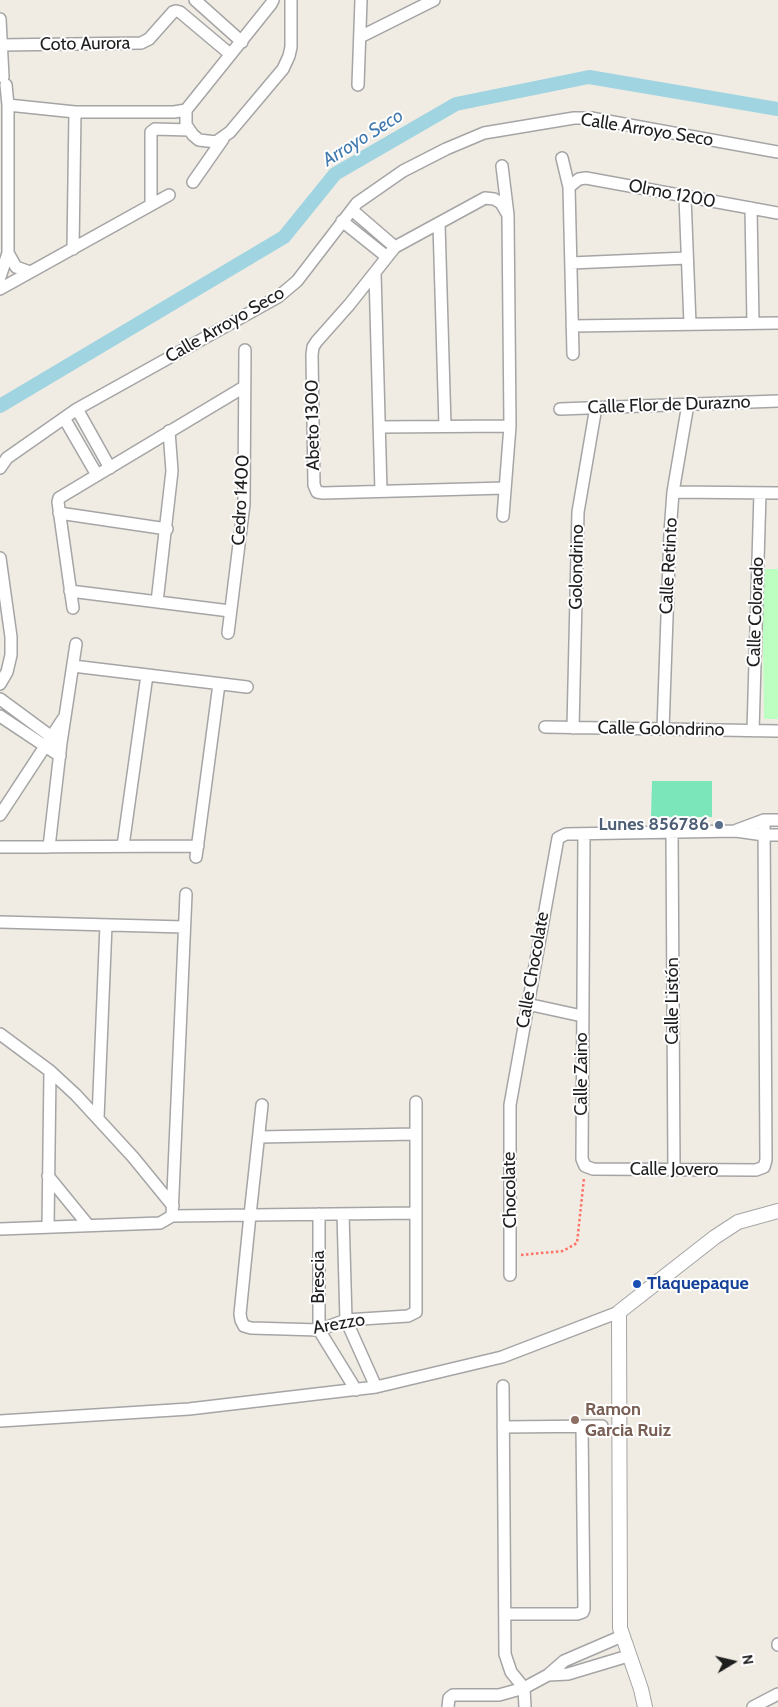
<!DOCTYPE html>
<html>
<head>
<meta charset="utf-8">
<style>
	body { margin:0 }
	#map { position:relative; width:778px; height:1707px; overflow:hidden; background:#f0ece4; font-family:Cabin,sans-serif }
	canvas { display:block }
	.north { position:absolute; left:708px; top:1637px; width:50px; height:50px; -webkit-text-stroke:4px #fff; paint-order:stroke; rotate:81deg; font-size:14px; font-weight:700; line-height:20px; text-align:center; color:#1e1e1e }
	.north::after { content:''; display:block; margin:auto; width:18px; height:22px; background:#1e1e1e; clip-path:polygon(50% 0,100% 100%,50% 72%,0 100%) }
</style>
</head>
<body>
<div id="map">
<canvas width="778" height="1707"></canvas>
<div class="north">N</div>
</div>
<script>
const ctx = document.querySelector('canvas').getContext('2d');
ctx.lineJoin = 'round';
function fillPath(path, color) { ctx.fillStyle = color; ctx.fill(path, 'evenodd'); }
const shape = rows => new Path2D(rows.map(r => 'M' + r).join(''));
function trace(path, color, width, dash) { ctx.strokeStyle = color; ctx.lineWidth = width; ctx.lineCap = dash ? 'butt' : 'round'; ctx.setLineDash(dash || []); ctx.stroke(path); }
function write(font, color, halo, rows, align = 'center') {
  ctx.font = font + ' Cabin,sans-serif'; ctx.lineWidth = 4; ctx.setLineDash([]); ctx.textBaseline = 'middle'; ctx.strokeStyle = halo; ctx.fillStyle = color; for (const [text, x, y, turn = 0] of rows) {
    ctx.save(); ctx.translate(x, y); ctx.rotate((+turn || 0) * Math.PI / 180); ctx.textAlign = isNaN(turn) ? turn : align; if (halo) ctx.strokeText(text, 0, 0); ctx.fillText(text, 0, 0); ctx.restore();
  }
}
fillPath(shape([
	[762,569,778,569,778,719,764,719]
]), '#bdfec1');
fillPath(shape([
	[652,781,712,781,712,817,651,817]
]), '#7be6ba');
trace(shape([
	[0,406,284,237,335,174,456,104,589,77,778,109]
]), '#a0d4e1', 14);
const minor = shape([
	[195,0,242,42],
	[0,19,3,77],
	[360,37,434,0],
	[1,45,141,43,149,39,173,12,176,11,180,12,230,54],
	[358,85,361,0],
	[8,105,75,112,174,112,186,110,271,4,273,0],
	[186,110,186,125,193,135,199,140,216,142,230,132,283,69,289,56,291,47,291,0],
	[562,158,569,187,573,354],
	[502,166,508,215,510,426,503,516],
	[193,182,223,139],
	[569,187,579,179,586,178,778,213],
	[685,197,690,324],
	[151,204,151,132,155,129,189,130],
	[751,208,753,323],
	[352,210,395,247],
	[342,221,387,257],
	[439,224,445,426],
	[73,249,75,112],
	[8,253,16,267,30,272],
	[571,263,687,258],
	[375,273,381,491],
	[0,277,8,253,8,105,6,85],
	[0,289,169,195],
	[572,326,778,323],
	[77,409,110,468],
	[560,409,778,401],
	[64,418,97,475],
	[379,427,510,426],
	[0,468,7,458,77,409,278,297,297,281,357,203,403,171,446,149,484,133,574,118,591,118,778,152],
	[505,488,323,493,317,492,314,485,312,355,313,347,317,341,349,305,395,247,485,198,494,199,501,203,508,215],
	[673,492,778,493],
	[59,513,167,529],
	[0,558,11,637,11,655,7,672,0,684],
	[70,591,230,611],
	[157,602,172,471,169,431],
	[73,608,58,502,59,498,244,387],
	[228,633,244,504,245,350],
	[73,666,247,687],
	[0,699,57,741],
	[0,716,60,756],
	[545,727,778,731],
	[573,728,578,512,596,407],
	[663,729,670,533,673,492,688,404],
	[753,731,760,493],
	[0,815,63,719],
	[737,830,764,820,778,820],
	[672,832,674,1170],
	[584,834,582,1159,585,1166,593,1169,756,1170,764,1167,766,1160,764,820],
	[123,846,147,675],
	[0,847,198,846],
	[49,847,61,743,76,644],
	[196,857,219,684],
	[0,922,184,927],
	[527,1004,582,1016],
	[0,1034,50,1071,76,1095,133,1157,173,1206],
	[262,1105,250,1215,240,1314,241,1320,244,1326,251,1328,319,1330,346,1320,408,1316,416,1312,416,1102],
	[98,1118,106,925],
	[259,1137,416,1134],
	[48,1176,88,1225],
	[319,1214,319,1330,356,1390],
	[343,1214,346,1320,376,1387],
	[172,1216,186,894],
	[48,1227,50,1071],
	[0,1229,160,1223,172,1216,415,1213],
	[510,1275,510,1105,558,838,566,834,736,831,764,835,778,835],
	[503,1386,505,1654,511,1672,524,1688,525,1707],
	[0,1421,189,1409,376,1387,502,1357,619,1312],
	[503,1427,602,1426],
	[505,1614,577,1614,583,1612,584,1609,582,1426],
	[778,1644,778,1645],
	[548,1675,568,1674,628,1656],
	[448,1707,449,1698,453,1695,499,1695,524,1688,548,1675,564,1661,622,1636],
	[753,1707,778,1694]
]);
const tertiary = shape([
	[645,1707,641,1689,620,1628,619,1312,715,1237,738,1222,778,1211]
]);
trace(minor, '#a5a5a5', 14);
trace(tertiary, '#a5a5a5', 16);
trace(shape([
	[521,1255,563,1251,577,1243,584,1178]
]), '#ff7266', 2.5, [2.5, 2.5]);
trace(minor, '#fff', 11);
trace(tertiary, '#fff', 14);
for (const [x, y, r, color] of [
	[719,825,5,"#5c6f8a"],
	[637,1284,5,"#1a4fb4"],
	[575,1420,5,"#8d6e63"]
]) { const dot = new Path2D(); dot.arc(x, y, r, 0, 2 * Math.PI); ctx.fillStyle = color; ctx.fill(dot); trace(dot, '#fff', 2); }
write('18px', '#1e1e1e', '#fff', [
	["Coto Aurora",85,44,-1],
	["Calle Arroyo Seco",647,130,9],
	["Olmo 1200",672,194,11],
	["Calle Arroyo Seco",225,325,-30],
	["Calle Flor de Durazno",669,405,-2],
	["Abeto 1300",313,425,-91],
	["Cedro 1400",241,500,-87],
	["Calle Retinto",669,566,-87],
	["Golondrino",577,567,-89],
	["Calle Colorado",756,612,-88],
	["Calle Golondrino",661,729,1],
	["Calle Chocolate",533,970,-80],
	["Calle Listón",673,1001,-90],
	["Calle Zaino",582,1074,-90],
	["Calle Jovero",674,1170],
	["Chocolate",510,1190,-91],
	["Brescia",319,1277,-90],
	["Arezzo",339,1324,-10]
]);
write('bold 18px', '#4e5e75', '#fff', [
	["Lunes 856786",709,825]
], 'right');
write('bold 18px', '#164399', '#fff', [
	["Tlaquepaque",647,1284]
], 'left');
write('bold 18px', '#785e54', '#fff', [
	["Ramon",585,1410],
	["Garcia Ruiz",585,1431]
], 'left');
write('italic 19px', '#407aae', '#fff', [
	["Arroyo Seco",363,138,-32]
]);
</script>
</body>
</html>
